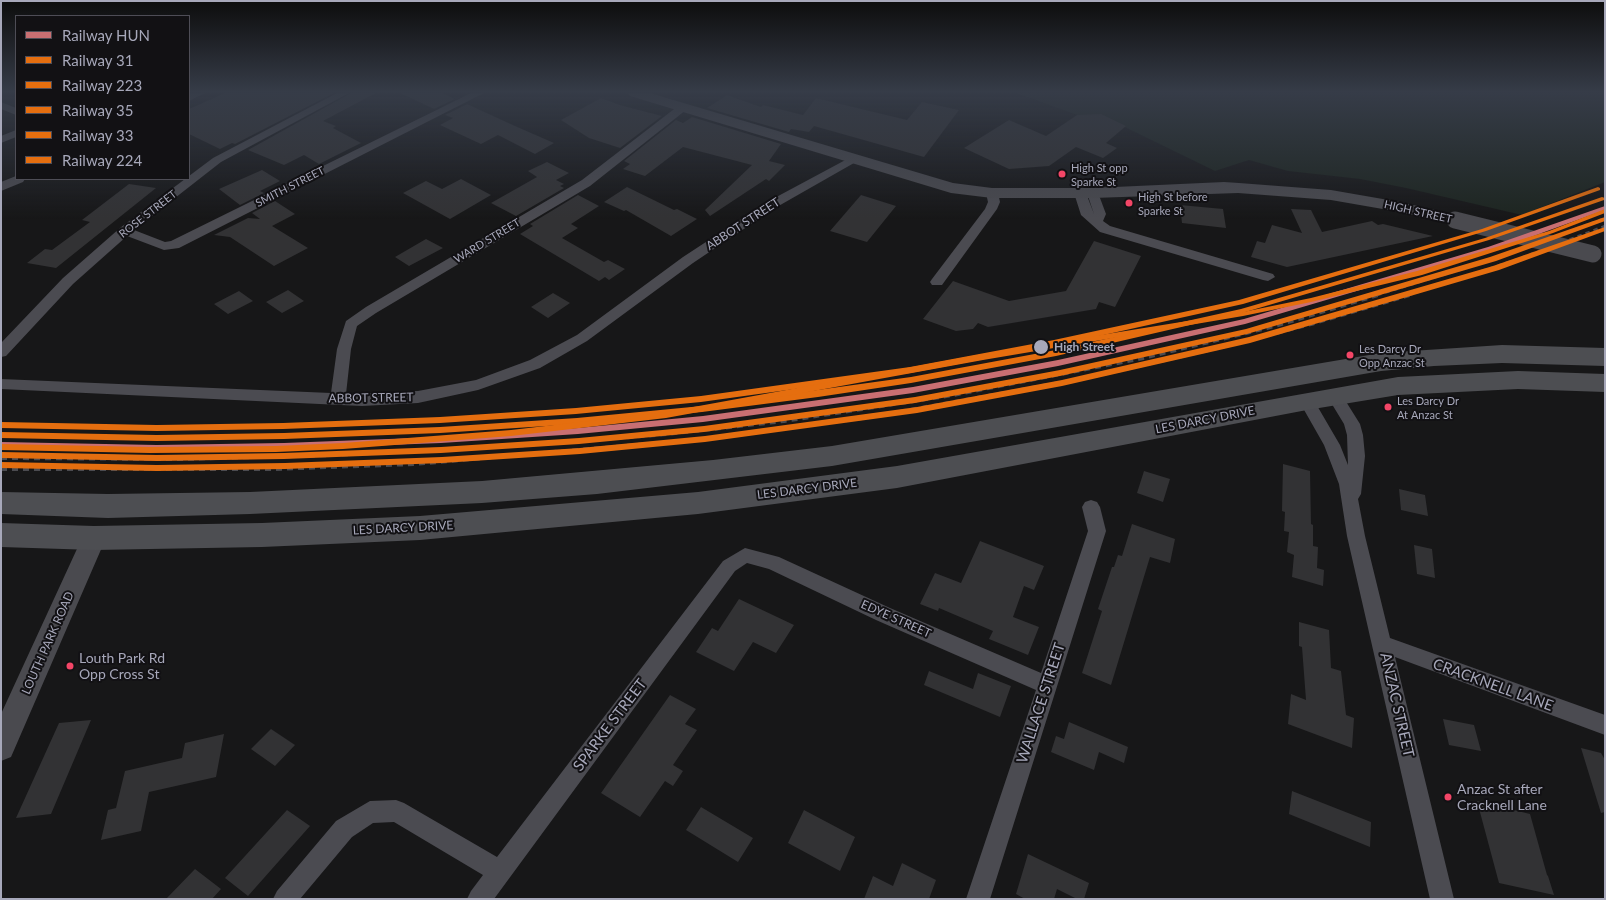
<!DOCTYPE html>
<html>
<head>
<meta charset="utf-8">
<style>
	body { margin:0 }
	#map { position:relative; width:1606px; height:900px; overflow:hidden; background:#171718; font-family:Lato,sans-serif }
	canvas { display:block }
	.frame { position:absolute; inset:0; border:2px solid #a7a8ba; pointer-events:none }
	.legend { position:absolute; left:15px; top:15px; width:175px; height:165px; box-sizing:border-box; background:#121114; border:1px solid #4e4d56; margin:0; padding:6px 9px; list-style:none; font-size:15px; color:#a7a8ba }
	.legend li { display:flex; align-items:center; gap:10px; height:25px }
	.legend b { width:25px; border:1px solid #4e4d56 }
</style>
</head>
<body>
<div id="map">
<canvas width="1606" height="900"></canvas>
<div class="frame"></div>
<ul class="legend">
<li><b style="height:6px;background:#c96f72"></b>Railway HUN</li>
<li><b style="height:6px;background:#e56e0f"></b>Railway 31</li>
<li><b style="height:6px;background:#e56e0f"></b>Railway 223</li>
<li><b style="height:6px;background:#e56e0f"></b>Railway 35</li>
<li><b style="height:6px;background:#e56e0f"></b>Railway 33</li>
<li><b style="height:6px;background:#e56e0f"></b>Railway 224</li>
</ul>
</div>
<script>
const ctx = document.querySelector('canvas').getContext('2d');
ctx.lineJoin = 'round';
function fillPath(path, color) { ctx.fillStyle = color; ctx.fill(path, 'evenodd'); }
const shape = rows => new Path2D(rows.map(r => 'M' + r).join(''));
function trace(path, color, width, dash) { ctx.strokeStyle = color; ctx.lineWidth = width; ctx.lineCap = dash ? 'butt' : 'round'; ctx.setLineDash(dash || []); ctx.stroke(path); }
function write(font, color, halo, rows, align = 'center') {
  ctx.font = font + ' Lato,sans-serif'; ctx.lineWidth = 4; ctx.setLineDash([]); ctx.textBaseline = 'middle'; ctx.strokeStyle = halo; ctx.fillStyle = color; for (const [text, x, y, turn = 0] of rows) {
    ctx.save(); ctx.translate(x, y); ctx.rotate((+turn || 0) * Math.PI / 180); ctx.textAlign = isNaN(turn) ? turn : align; if (halo) ctx.strokeText(text, 0, 0); ctx.fillText(text, 0, 0); ctx.restore();
  }
}
fillPath(shape([
	[1016,93,1605,93,1605,182,1522,215,1406,188,1360,179,1288,171,1249,160,1215,171,1100,115,1077,115]
]), '#1d2520');
fillPath(shape([
	[225,93,334,93,235,144,232,143,220,149,189,134,189,109],
	[351,93,376,93,323,121,336,126,333,128,361,143,319,164,304,155,284,165,248,150],
	[400,93,442,93,455,99,434,109],
	[727,95,761,107,763,105,803,115,816,98,907,120,922,102,959,110,924,157,814,126,809,132,791,129,789,132,707,108],
	[601,98,620,105,662,116,620,148,589,138,561,120],
	[467,104,515,126,554,143,535,154,498,135,481,144,440,125,453,118,445,115],
	[1101,114,1126,126,1106,143,1117,148,1103,158,1076,147,1049,166,1009,169,964,148,1009,120,1046,136,1077,115],
	[692,117,781,144,769,161,785,165,769,181,766,179,710,216,705,210,752,165,683,147,645,176,623,169,630,164,624,161,676,120,683,123],
	[547,162,569,173,556,180,564,184,560,186,564,188,516,216,491,203,537,177,528,171],
	[262,170,280,181,260,191,264,193,240,205,219,189],
	[461,179,491,195,450,219,403,193,426,181,442,189],
	[129,184,156,188,56,268,27,263,45,249,52,250,90,222,82,220],
	[627,187,674,210,677,209,697,219,671,236,626,210,624,211,604,202],
	[578,195,599,206,571,224,578,228,562,238,604,262,608,260,625,269,609,280,605,277,599,281,520,234,533,226,530,224],
	[861,195,896,206,867,242,830,231],
	[275,201,295,214,272,226,308,248,274,266,230,237,214,235,248,218,260,219,252,213],
	[1180,205,1223,209,1226,228,1182,223],
	[1291,209,1311,210,1322,232,1372,221,1378,225,1383,224,1433,236,1287,267,1251,257,1257,241,1265,243,1272,225,1302,233],
	[426,239,443,248,409,266,395,257],
	[1094,241,1141,256,1115,307,1099,302,1096,309,988,327,978,323,973,329,956,331,923,319,953,281,1009,301,1066,291],
	[288,290,304,301,282,313,266,302],
	[239,291,253,301,228,314,214,304],
	[553,293,570,303,548,318,531,307],
	[1283,464,1310,471,1311,524,1313,525,1313,546,1318,547,1317,568,1324,570,1323,586,1292,577,1294,555,1287,552,1289,532,1284,531,1285,512,1282,511],
	[1144,471,1170,479,1163,502,1137,493],
	[1399,489,1425,495,1428,516,1401,510],
	[1132,524,1175,539,1170,563,1150,557,1111,685,1082,673,1102,611,1098,609,1112,567,1114,567,1118,555,1122,556],
	[980,541,1044,566,1034,590,1024,586,1013,617,1039,627,1028,655,989,639,993,631,939,608,938,611,920,604,935,573,961,583],
	[1414,545,1432,549,1435,578,1417,574],
	[739,599,794,625,776,653,753,642,734,671,696,652,712,628,718,631],
	[1299,622,1329,630,1331,668,1341,671,1346,715,1354,718,1352,748,1288,724,1291,694,1306,700,1302,647,1299,646],
	[929,671,973,689,978,673,1011,686,1000,717,924,685],
	[670,695,696,709,685,724,697,730,673,765,683,771,673,786,665,781,640,817,601,793],
	[1443,719,1474,725,1481,751,1449,745],
	[91,720,51,814,16,818,59,723],
	[1069,722,1128,747,1124,763,1099,752,1094,770,1051,752,1056,736,1064,739],
	[271,729,295,745,275,766,251,749],
	[224,734,216,777,149,792,141,831,101,840,108,810,116,808,125,771,182,758,185,743],
	[1581,748,1601,753,1605,760,1605,812,1601,813],
	[1292,791,1371,822,1370,847,1289,814],
	[1477,801,1530,814,1547,875,1548,876,1554,895,1499,883],
	[701,807,753,838,738,862,686,830],
	[287,810,310,826,248,896,225,878],
	[804,810,855,837,840,871,788,843],
	[1028,854,1089,883,1084,899,1077,899,1057,889,1054,899,1025,899,1016,894],
	[902,863,936,880,929,899,864,899,873,876,893,886],
	[195,869,221,889,212,899,166,899]
]), '#323234');
fillPath(shape([
	[192,93,205,93,189,101,189,94,192,93],
	[337,93,349,93,221,162,134,230,165,242,171,241,471,93,484,93,179,248,164,250,127,236,73,284,6,356,1,357,1,343,63,278,120,228,185,179,189,179,189,176,213,158,337,93],
	[1,102,16,108,16,115,1,109,1,102],
	[682,105,686,106,687,108,686,110,590,186,376,313,357,326,351,349,346,394,418,391,476,380,530,360,577,335,683,257,767,202,851,157,855,156,861,159,775,208,693,263,587,341,540,368,478,390,418,403,362,406,1,389,1,379,331,393,337,349,346,321,366,307,582,180,678,106,682,105],
	[16,130,16,137,1,143,1,136,16,130],
	[16,176,16,179,25,179,23,182,1,191,1,182,16,176],
	[992,189,998,193,1000,202,997,209,942,285,932,285,930,282,932,279,985,209,988,202,986,193,992,189],
	[1080,189,1086,193,1094,214,1087,193,1089,190,1097,190,1106,214,1103,221,1110,226,1273,274,1275,277,1268,281,1263,280,1100,232,1081,215,1074,193,1080,189],
	[1335,390,1340,392,1360,424,1363,435,1365,456,1361,494,1358,499,1365,536,1390,638,1605,715,1605,735,1395,657,1454,899,1430,899,1347,536,1339,484,1324,445,1299,401,1302,397,1307,395,1312,397,1340,445,1348,465,1347,435,1344,424,1327,396,1330,392,1335,390],
	[1091,500,1097,502,1100,507,1106,531,990,899,966,899,1036,690,876,620,769,569,747,563,735,571,494,899,467,899,471,891,483,875,394,822,373,823,352,837,300,899,273,899,277,891,336,821,370,801,396,800,404,803,497,857,723,561,745,548,779,557,890,608,1041,673,1088,531,1082,507,1085,502,1091,500]
]), '#4b4b51');
fillPath(shape([
	[628,93,650,93,953,183,992,188,1093,188,1224,182,1239,183,1331,190,1400,202,1461,216,1464,220,1461,224,1455,225,1400,212,1331,200,1238,193,1093,198,992,198,951,193,630,96,628,93],
	[94,528,103,531,106,538,11,757,1,761,1,714,82,538,85,531,94,528]
]), '#4a4a4f');
fillPath(shape([
	[1502,345,1605,348,1605,366,1502,363,1434,366,1381,371,832,466,597,494,482,503,250,514,108,518,1,514,1,492,108,494,250,492,482,481,713,460,832,446,1381,353,1502,345],
	[1518,371,1605,374,1605,392,1518,389,1398,395,1307,410,897,488,698,514,420,540,262,547,94,550,1,547,1,523,94,526,262,523,420,516,698,492,897,466,1398,377,1518,371]
]), '#4d4e52');
trace(shape([
	[1495,259,1605,218],
	[1377,295,1469,267],
	[1409,295,1518,259,1605,226]
]), '#4b4b50', 2.5, [4.5, 4]);
trace(shape([
	[1,458,180,459,333,455,528,445,667,434,784,421,953,395,1143,358,1275,326,1381,294],
	[1,469,273,469,414,464,695,440,877,416,1081,379,1222,347,1311,324,1413,294]
]), '#4b4b50', 4, [6, 5]);
trace(shape([
	[1455,220,1593,254]
]), '#4a4a4f', 17);
fillPath(shape([
	[1605,206,1605,210,1492,251,1245,324,1058,366,913,393,703,422,578,434,441,443,284,449,157,451,1,448,1,442,157,445,284,443,441,437,578,428,703,416,913,387,1058,360,1244,319,1488,247,1605,206]
]), '#c96f72');
fillPath(shape([
	[1605,217,1605,221,1496,261,1247,334,1060,376,915,403,704,432,579,444,441,453,284,459,157,461,1,458,1,452,157,455,284,453,441,447,579,438,704,426,915,397,1060,370,1246,329,1490,257,1605,217]
]), '#e56e0f');
fillPath(shape([
	[1602,197,1605,198,1604,200,1489,240,1242,313,1056,356,911,383,818,397,702,412,577,424,440,433,284,439,157,441,1,438,1,432,157,435,284,433,440,427,577,418,702,406,911,377,1056,350,1241,309,1485,238,1602,197]
]), '#e56e0f');
fillPath(shape([
	[1605,227,1605,231,1499,270,1250,343,1062,386,917,413,705,442,580,454,442,463,285,469,157,471,1,468,1,462,157,465,285,463,442,457,580,448,705,436,917,407,1062,380,1249,337,1493,266,1605,227]
]), '#e56e0f');
fillPath(shape([
	[1598,187,1600,188,1600,190,1486,231,1243,304,1054,346,910,373,701,402,576,414,440,423,283,429,157,431,1,428,1,422,157,425,283,423,440,417,576,408,701,396,910,367,1054,340,1239,300,1482,229,1598,187]
]), '#e56e0f');
fillPath(shape([
	[1605,209,1605,213,1553,233,1422,275,1311,302,1243,316,983,360,666,418,511,436,343,449,276,452,150,453,1,450,1,444,150,447,276,446,343,443,511,430,666,412,983,354,1243,312,1311,298,1417,271,1549,231,1605,209]
]), '#e56e0f');
const sky = ctx.createLinearGradient(0, 0, 0, 219);
sky.addColorStop(0, '#0d0d0d');
sky.addColorStop(0.42, '#363c48');
sky.addColorStop(1, '#363c4800');
ctx.fillStyle = sky;
ctx.fillRect(0, 0, 1606, 219);
for (const [x, y, r, color] of [
	[1062,174,4.5,"#f34667"],
	[1129,203,4.5,"#f34667"],
	[1041,347,8,"#a7a8ba"],
	[1350,355,4.5,"#f34667"],
	[1388,407,4.5,"#f34667"],
	[70,666,4.5,"#f34667"],
	[1448,797,4.5,"#f34667"]
]) { const dot = new Path2D(); dot.arc(x, y, r, 0, 2 * Math.PI); ctx.fillStyle = color; ctx.fill(dot); trace(dot, '#121114', 2); }
write('11px', '#a7a8ba', '#121114', [
	["High St opp",1071,168],
	["Sparke St",1071,182],
	["High St before",1138,197],
	["Sparke St",1138,211],
	["Les Darcy Dr",1359,349],
	["Opp Anzac St",1359,363],
	["Les Darcy Dr",1397,401],
	["At Anzac St",1397,415]
], 'left');
write('11px', '#a7a8ba', '#121114', [
	["SMITH STREET",290,187,-27],
	["HIGH STREET",1418,212,13],
	["ROSE STREET",148,214,-38],
	["WARD STREET",487,241,-31]
]);
write('12px', '#a7a8ba', '#121114', [
	["ABBOT STREET",743,224,-33],
	["ABBOT STREET",371,398,-1],
	["LES DARCY DRIVE",1205,420,-11],
	["LES DARCY DRIVE",807,489,-7],
	["LES DARCY DRIVE",403,528,-3],
	["EDYE STREET",896,619,24],
	["LOUTH PARK ROAD",48,643,-66]
]);
write('bold 12px', '#a7a8ba', '#121114', [
	["High Street",1054,347]
], 'left');
write('14px', '#a7a8ba', '#121114', [
	["Louth Park Rd",79,658],
	["Opp Cross St",79,674],
	["Anzac St after",1457,789],
	["Cracknell Lane",1457,805]
], 'left');
write('15px', '#a7a8ba', '#121114', [
	["CRACKNELL LANE",1493,685,20],
	["WALLACE STREET",1041,703,-72],
	["ANZAC STREET",1397,705,77],
	["SPARKE STREET",610,725,-53]
]);
</script>
</body>
</html>
